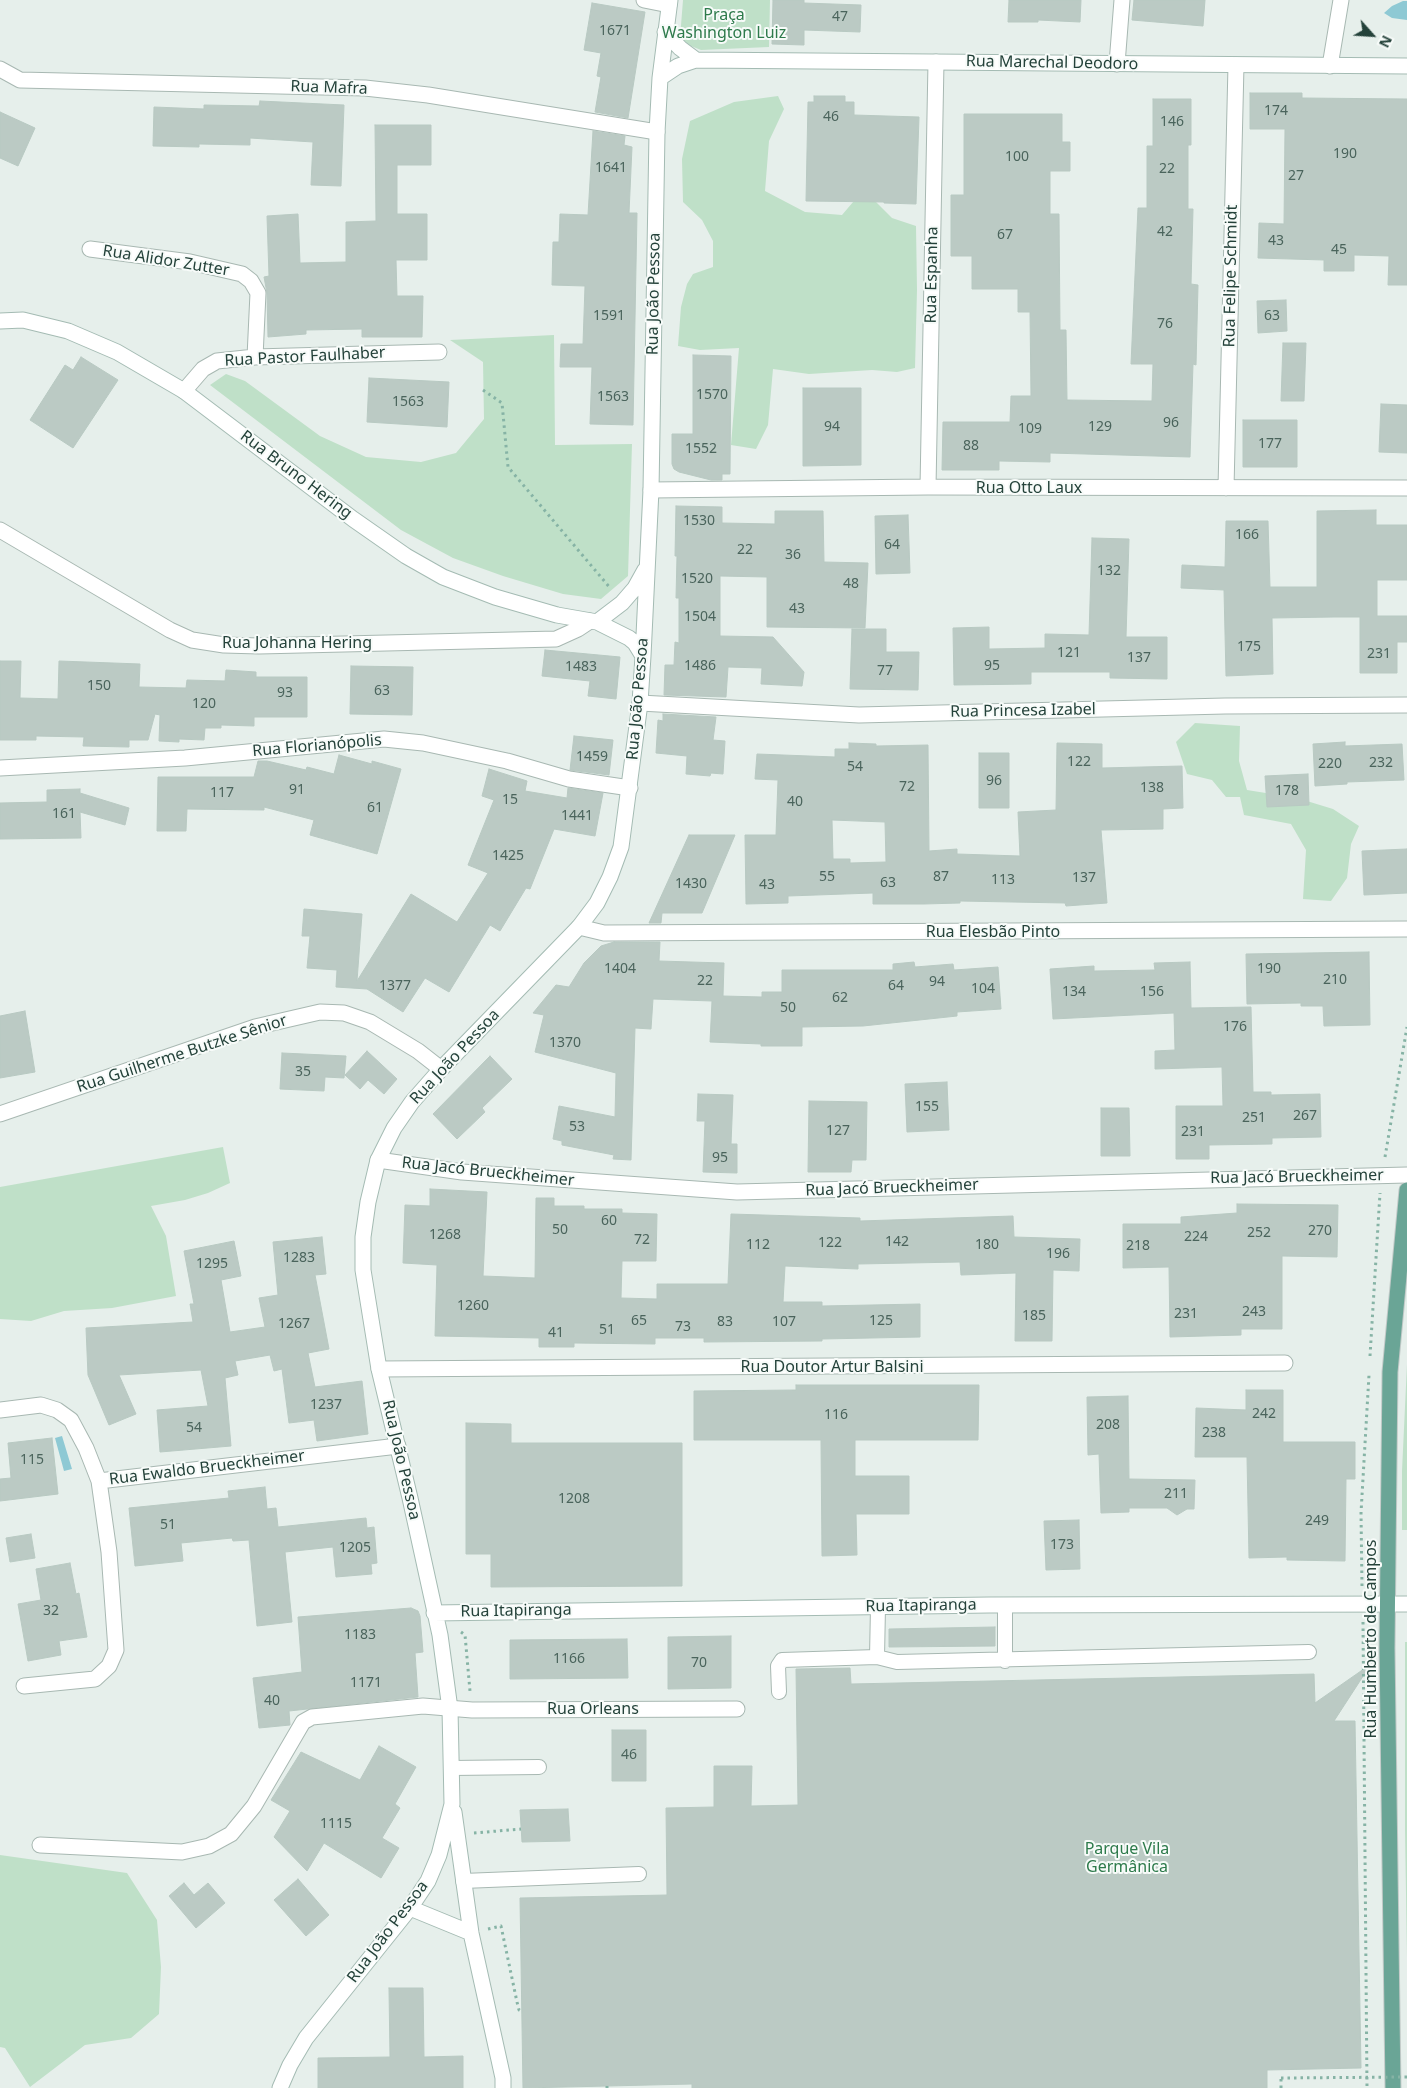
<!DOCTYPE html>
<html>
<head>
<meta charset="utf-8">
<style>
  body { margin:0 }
  #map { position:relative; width:1407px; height:2088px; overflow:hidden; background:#e6efeb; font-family:"Noto Sans",sans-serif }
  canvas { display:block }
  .north { position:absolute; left:1347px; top:10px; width:50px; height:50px; -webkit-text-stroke:4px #f7fbf9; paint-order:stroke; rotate:116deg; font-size:14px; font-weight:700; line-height:20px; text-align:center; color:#24423a }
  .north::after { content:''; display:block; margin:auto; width:18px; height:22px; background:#24423a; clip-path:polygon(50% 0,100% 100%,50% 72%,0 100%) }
</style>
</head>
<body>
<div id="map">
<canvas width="1407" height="2088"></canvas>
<div class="north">N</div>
</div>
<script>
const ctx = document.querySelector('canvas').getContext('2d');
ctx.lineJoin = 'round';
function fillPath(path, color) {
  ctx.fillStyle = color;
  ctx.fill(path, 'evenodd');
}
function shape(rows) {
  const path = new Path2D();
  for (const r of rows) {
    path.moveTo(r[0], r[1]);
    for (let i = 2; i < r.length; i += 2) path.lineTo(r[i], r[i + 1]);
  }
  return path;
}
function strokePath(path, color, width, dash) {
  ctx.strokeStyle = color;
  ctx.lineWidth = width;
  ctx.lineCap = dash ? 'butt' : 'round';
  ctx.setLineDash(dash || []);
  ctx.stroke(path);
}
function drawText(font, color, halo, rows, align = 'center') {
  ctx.font = font + ' "Noto Sans",sans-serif';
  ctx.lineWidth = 4;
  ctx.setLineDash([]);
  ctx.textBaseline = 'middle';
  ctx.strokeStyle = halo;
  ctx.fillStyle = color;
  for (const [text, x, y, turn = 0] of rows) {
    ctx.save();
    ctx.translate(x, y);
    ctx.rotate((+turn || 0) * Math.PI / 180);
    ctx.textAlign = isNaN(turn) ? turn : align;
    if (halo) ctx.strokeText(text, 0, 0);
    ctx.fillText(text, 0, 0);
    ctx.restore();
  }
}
fillPath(shape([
  [683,0,770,0,769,47,701,50,691,46,680,38],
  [778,96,784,109,769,141,765,191,805,212,842,215,859,195,873,199,892,218,916,226,917,290,915,368,897,372,872,370,809,374,773,369,768,425,756,449,731,445,739,348,700,350,678,346,681,307,687,284,693,274,713,267,713,241,702,220,683,202,682,159,690,121,734,102],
  [554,335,555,445,632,444,628,576,601,599,563,594,503,576,453,558,401,530,210,385,226,374,245,381,320,436,366,457,421,462,456,453,484,419,483,362,450,340],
  [1195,723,1240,726,1239,761,1247,790,1297,798,1333,809,1359,826,1351,844,1347,878,1331,901,1303,899,1306,850,1291,824,1244,815,1240,797,1226,797,1212,780,1187,774,1176,742],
  [223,1147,230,1183,208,1193,185,1200,151,1206,166,1236,176,1296,112,1308,64,1311,31,1321,0,1319,0,1187],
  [1407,1364,1407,1530,1402,1530,1402,1471],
  [1405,1642,1407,1642,1407,1958,1405,1830],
  [0,1855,127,1873,157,1920,161,1967,159,2014,131,2038,85,2045,30,2087,5,2048,0,2047]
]), '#bfe0c8');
fillPath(shape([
  [1403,1,1407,1,1407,20,1392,18,1384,13,1392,6],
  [62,1436,72,1469,64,1471,55,1438]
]), '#8ec9d4');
const building = shape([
  [773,0,804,0,804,3,861,5,860,32,804,30,804,45,772,44,773,0],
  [1009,0,1081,0,1080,22,1038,20,1038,22,1008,22,1009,0],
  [1134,0,1205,0,1203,26,1132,20,1134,0],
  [592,3,645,12,628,118,595,112,601,77,597,76,601,53,584,50,592,3],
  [1250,93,1302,93,1302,98,1407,99,1407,285,1388,285,1389,256,1354,255,1354,271,1324,271,1324,260,1258,258,1259,223,1284,224,1285,129,1250,129,1250,93],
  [814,96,845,96,845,102,854,102,854,115,919,117,916,204,884,203,884,202,806,201,808,102,814,102,814,96],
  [1153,99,1191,99,1191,145,1188,145,1188,209,1193,209,1191,284,1198,285,1196,365,1193,364,1190,457,1050,453,1050,462,999,461,999,470,942,470,943,422,1010,422,1011,396,1031,396,1030,312,1018,312,1018,289,972,289,972,256,951,256,951,195,964,195,964,114,1062,114,1062,142,1070,142,1070,171,1050,171,1050,214,1059,214,1060,330,1066,330,1067,400,1152,401,1153,364,1131,364,1138,208,1147,208,1147,146,1153,146,1153,99],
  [260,101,344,105,341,186,311,185,313,142,250,138,250,145,199,144,199,147,153,146,154,107,204,109,204,105,259,106,260,101],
  [0,112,35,128,18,166,0,158,0,112],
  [375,125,431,125,431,165,397,165,397,214,427,214,427,260,396,260,397,296,423,296,422,337,362,337,362,329,306,330,306,334,268,337,267,293,264,277,269,276,267,216,298,214,300,263,346,262,346,222,376,221,375,125],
  [593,131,625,136,624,145,632,147,629,213,637,213,633,425,590,424,592,367,560,367,561,344,583,344,585,286,552,285,553,242,559,242,560,214,588,215,593,131],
  [1286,300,1287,331,1258,333,1257,301,1286,300],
  [1283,343,1306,343,1304,401,1281,401,1283,343],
  [693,355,731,356,730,474,722,474,722,480,711,480,679,472,674,469,672,464,672,434,693,434,693,355],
  [81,357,118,380,73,448,30,420,65,365,73,370,81,357],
  [369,378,449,382,447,427,367,422,369,378],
  [803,388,861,388,861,465,803,466,803,388],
  [1381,404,1407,405,1407,453,1379,452,1381,404],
  [1243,420,1297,420,1297,467,1243,467,1243,420],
  [676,506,722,507,722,523,775,524,775,511,823,511,824,562,868,563,865,628,767,627,767,577,720,576,720,636,773,637,804,672,802,686,761,684,762,668,728,667,726,697,664,695,665,665,674,665,675,642,679,643,679,598,676,598,677,556,675,556,676,506],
  [1376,510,1376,525,1407,525,1407,580,1377,580,1377,616,1407,616,1407,642,1397,642,1397,673,1360,673,1360,617,1334,617,1272,618,1273,674,1226,676,1224,590,1181,588,1182,565,1225,567,1226,521,1268,521,1270,587,1317,587,1317,511,1376,510],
  [908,515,910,573,876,574,875,516,908,515],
  [1092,538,1129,539,1126,637,1167,637,1167,679,1110,678,1110,672,1031,672,1031,684,954,685,953,628,989,627,989,649,1045,648,1045,634,1089,635,1092,538],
  [852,629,886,629,886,652,919,652,918,690,850,689,852,629],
  [545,650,620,657,616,699,588,696,590,681,542,676,545,650],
  [0,661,21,661,20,698,58,699,59,661,140,664,139,687,186,688,187,680,225,681,226,670,256,672,256,677,307,677,307,717,254,717,254,726,221,725,221,728,205,728,204,740,179,739,179,742,159,741,160,715,155,714,148,740,129,740,129,747,83,746,84,737,36,736,36,740,0,740,0,661],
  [351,666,413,667,412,715,350,714,351,666],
  [663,714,716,717,713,740,725,741,723,774,711,773,710,776,686,774,687,756,656,753,658,720,663,721,663,714],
  [574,736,613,740,609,775,570,770,574,736],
  [1345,742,1345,746,1402,744,1404,780,1347,782,1347,784,1315,786,1313,744,1345,742],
  [849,743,876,744,876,746,928,745,929,851,957,849,957,854,1020,856,1018,812,1056,810,1057,743,1102,744,1102,768,1182,766,1183,808,1163,809,1163,829,1101,830,1107,903,1066,906,1065,903,960,901,960,903,924,904,873,904,873,893,788,896,788,903,746,904,745,835,776,835,778,780,755,779,757,754,835,757,835,749,849,749,849,743],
  [832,820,885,822,886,862,850,863,850,859,833,859,832,820],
  [979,753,1009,753,1009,808,979,808,979,753],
  [339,755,372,764,372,761,401,769,377,854,310,835,314,820,264,807,264,810,187,809,186,831,157,831,158,777,254,777,258,761,267,761,306,770,307,767,334,774,339,755],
  [489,769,527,781,525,791,567,798,568,788,603,793,595,836,554,829,530,889,526,888,500,931,490,925,449,992,425,978,403,1012,367,989,336,987,337,970,307,968,310,936,302,936,304,909,362,914,357,981,411,894,457,922,488,873,468,865,494,800,482,796,489,769],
  [1308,774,1309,805,1267,807,1265,776,1308,774],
  [80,789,80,793,129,808,125,825,80,812,81,838,0,839,0,803,47,802,47,790,80,789],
  [689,835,735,835,702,913,662,913,661,923,649,923,689,835],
  [1407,849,1407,893,1364,895,1362,851,1407,849],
  [614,942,660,942,659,961,724,963,723,996,762,997,762,992,782,992,782,970,893,970,893,964,914,962,915,967,953,964,954,970,998,967,1001,1009,957,1012,957,1016,863,1026,802,1027,802,1046,761,1046,761,1044,710,1042,712,1001,653,999,651,1029,635,1028,631,1160,613,1159,614,1155,562,1145,562,1141,553,1139,559,1106,615,1117,616,1073,535,1052,544,1015,533,1013,556,985,569,987,584,963,601,946,614,942],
  [1369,952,1370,1025,1324,1026,1323,1006,1301,1006,1301,1003,1247,1004,1246,954,1369,952],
  [1190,962,1191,1008,1251,1007,1253,1092,1271,1092,1271,1095,1320,1094,1321,1137,1272,1138,1272,1144,1209,1145,1209,1159,1176,1159,1176,1106,1223,1106,1222,1067,1155,1069,1155,1051,1175,1050,1174,1013,1053,1019,1050,969,1094,966,1094,971,1155,970,1154,963,1190,962],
  [25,1011,35,1072,0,1078,0,1016,25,1011],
  [367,1051,397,1079,384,1094,368,1080,360,1089,345,1075,367,1051],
  [282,1053,346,1056,344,1078,325,1077,324,1091,280,1089,282,1053],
  [490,1056,512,1079,482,1108,485,1112,457,1139,433,1114,490,1056],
  [947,1082,949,1130,907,1132,905,1084,947,1082],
  [698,1094,733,1095,731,1144,737,1144,737,1173,703,1172,705,1121,697,1121,698,1094],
  [809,1101,867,1102,866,1160,852,1160,851,1172,808,1172,809,1101],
  [1101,1108,1129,1108,1130,1156,1101,1156,1101,1108],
  [430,1189,487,1192,483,1276,535,1278,536,1198,554,1198,554,1206,584,1206,584,1209,622,1209,622,1213,657,1214,656,1261,622,1261,621,1298,657,1299,657,1284,728,1284,731,1214,860,1218,860,1221,1013,1216,1014,1237,1080,1239,1079,1271,1053,1270,1052,1341,1015,1341,1016,1273,961,1275,960,1262,858,1264,858,1269,785,1266,783,1302,822,1302,822,1306,920,1304,920,1337,822,1339,822,1341,704,1342,704,1338,655,1338,655,1344,574,1343,574,1347,539,1347,539,1338,435,1336,437,1265,403,1263,405,1205,430,1206,430,1189],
  [1237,1204,1338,1205,1337,1257,1282,1256,1282,1329,1241,1329,1241,1335,1170,1337,1169,1267,1123,1268,1123,1224,1181,1224,1181,1217,1237,1213,1237,1204],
  [322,1237,326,1274,315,1275,329,1349,308,1353,315,1387,362,1381,368,1434,317,1441,314,1420,289,1423,282,1369,274,1371,270,1355,235,1361,238,1375,225,1378,231,1446,160,1452,157,1410,208,1406,201,1370,119,1375,136,1414,109,1425,88,1375,86,1328,193,1322,190,1304,194,1304,184,1251,234,1241,241,1276,221,1280,230,1332,265,1327,259,1298,278,1295,273,1242,322,1237],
  [796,1385,979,1385,978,1440,855,1440,855,1476,909,1476,909,1514,856,1514,857,1555,822,1556,821,1440,694,1440,694,1391,796,1390,796,1385],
  [1246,1390,1283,1390,1283,1442,1355,1442,1355,1479,1346,1479,1345,1561,1287,1560,1287,1557,1249,1558,1247,1457,1195,1457,1196,1408,1246,1410,1246,1390],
  [1128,1396,1129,1479,1195,1480,1194,1509,1187,1509,1177,1515,1167,1508,1129,1508,1129,1512,1101,1513,1099,1454,1088,1455,1087,1397,1128,1396],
  [466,1423,511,1424,511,1443,682,1443,682,1586,491,1587,491,1554,466,1554,466,1423],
  [52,1438,58,1494,0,1501,0,1479,11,1478,8,1443,52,1438],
  [265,1487,267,1509,276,1508,278,1527,366,1518,367,1528,374,1527,377,1563,371,1564,372,1574,336,1577,333,1547,285,1552,292,1622,257,1626,249,1540,233,1541,232,1538,181,1543,183,1561,135,1566,129,1508,229,1498,228,1491,265,1487],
  [1079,1520,1080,1569,1046,1570,1044,1521,1079,1520],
  [31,1534,35,1558,10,1562,6,1538,31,1534],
  [70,1563,76,1594,79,1593,87,1637,59,1641,61,1655,28,1661,18,1604,41,1600,36,1569,70,1563],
  [411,1608,418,1611,420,1616,423,1652,415,1653,418,1697,289,1711,290,1725,259,1728,253,1678,302,1672,298,1617,411,1608],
  [995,1627,995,1646,889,1647,889,1629,995,1627],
  [731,1636,731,1688,668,1689,668,1637,731,1636],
  [627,1639,628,1678,510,1679,510,1640,627,1639],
  [1371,1664,1334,1721,1355,1721,1361,2068,1267,2070,1267,2088,692,2088,692,2084,523,2088,520,1898,667,1895,666,1808,714,1807,714,1766,752,1766,751,1806,798,1805,796,1669,850,1668,851,1684,1314,1674,1315,1703,1371,1664],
  [612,1730,646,1730,646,1781,612,1781,612,1730],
  [379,1746,416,1767,395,1804,400,1808,382,1838,399,1848,381,1878,324,1843,307,1871,274,1837,290,1811,271,1800,301,1752,360,1780,379,1746],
  [568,1809,570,1841,522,1842,520,1810,568,1809],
  [298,1879,329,1915,306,1936,274,1900,298,1879],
  [184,1883,194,1895,208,1883,225,1903,196,1928,169,1896,184,1883],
  [389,1988,423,1988,424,2057,463,2056,463,2088,318,2088,318,2058,390,2057,389,1988]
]);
fillPath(building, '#bbcac4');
strokePath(building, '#b8c9c2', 1);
const lane = shape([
  [878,1607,877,1657,897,1662,1309,1652],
  [1005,1661,1005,1605],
  [779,1692,778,1666,782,1660,877,1657],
  [451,1768,539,1767],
  [463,1881,639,1874]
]);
const street = shape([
  [644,0,669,5],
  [1117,64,1122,0],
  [1330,66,1341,0],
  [0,69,20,80,365,88,428,95,657,132],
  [90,249,190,262,242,274,251,281,258,293,255,357],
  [184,391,203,369,217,361,255,357,439,352],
  [928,487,936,62],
  [1226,488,1236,65],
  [651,490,928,487,1407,488],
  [0,530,170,630,192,640,224,645,259,646,556,639,578,629,590,621],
  [640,703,859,715,1225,706,1407,705],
  [0,768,185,758,384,739,423,743,507,761,569,779,630,788],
  [579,927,604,933,1407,929],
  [0,1114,255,1027,320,1012,344,1013,370,1022,418,1051,441,1069],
  [378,1160,462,1172,737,1192,1407,1175],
  [379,1369,1285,1363],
  [0,1410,41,1405,57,1410,71,1420,86,1448,99,1481,109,1552,116,1650,109,1666,95,1679,24,1686],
  [99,1481,398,1446],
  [40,1845,182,1852,209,1846,231,1834,254,1806,303,1722,312,1717,423,1706,472,1710,737,1709]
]);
const secondary = shape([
  [665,32,680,48,696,60],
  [660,78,678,66,696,60,1407,66],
  [0,321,23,320,68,331,117,352,184,391,353,519,406,556,443,577,495,597,557,615,597,622,629,638,635,643,643,656],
  [597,622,622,603,635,588,645,570],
  [434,1613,989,1605,1407,1604],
  [454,1812,471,1933,503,2078,503,2088],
  [410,1908,471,1933],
  [280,2088,290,2065,306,2038,410,1908,428,1881,439,1855,452,1804,450,1709,440,1635,410,1498,379,1369,363,1270,363,1237,368,1202,378,1160,394,1128,412,1102,441,1069,579,927,597,903,610,877,621,847,640,703,643,656,651,490,657,132,660,78,670,0]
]);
const primary = shape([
  [1393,2088,1387,1648,1390,1372,1407,1190]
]);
strokePath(lane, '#a8b8b2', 16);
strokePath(street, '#a8b8b2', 17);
strokePath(secondary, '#a4bbb3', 17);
strokePath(primary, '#c2cac8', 17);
strokePath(shape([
  [483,390,502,403,508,467,611,589],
  [1385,1157,1407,1027],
  [1370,1356,1380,1193],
  [1362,1586,1361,1513,1369,1375],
  [1363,1622,1367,2088],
  [461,1632,465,1635,470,1691],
  [474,1833,521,1829],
  [488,1929,501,1926,517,2002,519,2010,521,2011],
  [607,2086,607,2088],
  [1281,2088,1281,2078]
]), '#86b3a5', 3, [2.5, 4]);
strokePath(lane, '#fff', 14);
strokePath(street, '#fff', 15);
strokePath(secondary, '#fff', 15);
strokePath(primary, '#6aa596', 15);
strokePath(shape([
  [1281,2078,1407,2077]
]), '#86b3a5', 3, [2.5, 4]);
drawText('14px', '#4a645c', null, [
  ["47",840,17],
  ["1671",615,31],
  ["174",1276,111],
  ["46",831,117],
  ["146",1172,122],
  ["190",1345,154],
  ["100",1017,157],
  ["1641",611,168],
  ["22",1167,169],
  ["27",1296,176],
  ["42",1165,232],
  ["67",1005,235],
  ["43",1276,241],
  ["45",1339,250],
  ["1591",609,316],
  ["63",1272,316],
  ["76",1165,324],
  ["1570",712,395],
  ["1563",613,397],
  ["1563",408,402],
  ["96",1171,423],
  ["94",832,427],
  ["129",1100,427],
  ["109",1030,429],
  ["177",1270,444],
  ["88",971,446],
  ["1552",701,449],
  ["1530",699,521],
  ["166",1247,535],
  ["64",892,545],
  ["22",745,550],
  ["36",793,555],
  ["132",1109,571],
  ["1520",697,579],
  ["48",851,584],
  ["43",797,609],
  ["1504",700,617],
  ["175",1249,647],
  ["121",1069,653],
  ["231",1379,654],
  ["137",1139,658],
  ["1486",700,666],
  ["95",992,666],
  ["1483",581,667],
  ["77",885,671],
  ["150",99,686],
  ["63",382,691],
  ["93",285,693],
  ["120",204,704],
  ["1459",592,757],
  ["122",1079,762],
  ["232",1381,763],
  ["220",1330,764],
  ["54",855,767],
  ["96",994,781],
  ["72",907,787],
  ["138",1152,788],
  ["91",297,790],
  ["178",1287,791],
  ["117",222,793],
  ["15",510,800],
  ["40",795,802],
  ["61",375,808],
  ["161",64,814],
  ["1441",577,816],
  ["1425",508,856],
  ["55",827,877],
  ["87",941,877],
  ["137",1084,878],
  ["113",1003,880],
  ["63",888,883],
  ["1430",691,884],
  ["43",767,885],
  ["1404",620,969],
  ["190",1269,969],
  ["210",1335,980],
  ["22",705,981],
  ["94",937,982],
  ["1377",395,986],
  ["64",896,986],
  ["104",983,989],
  ["134",1074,992],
  ["156",1152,992],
  ["62",840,998],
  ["50",788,1008],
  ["176",1235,1027],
  ["1370",565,1043],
  ["35",303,1072],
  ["155",927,1107],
  ["267",1305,1116],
  ["251",1254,1118],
  ["53",577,1127],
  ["127",838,1131],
  ["231",1193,1132],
  ["95",720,1158],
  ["60",609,1221],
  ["50",560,1230],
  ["270",1320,1231],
  ["252",1259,1233],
  ["1268",445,1235],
  ["224",1196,1237],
  ["72",642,1240],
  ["142",897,1242],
  ["122",830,1243],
  ["112",758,1245],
  ["180",987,1245],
  ["218",1138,1246],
  ["196",1058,1254],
  ["1283",299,1258],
  ["1295",212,1264],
  ["1260",473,1306],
  ["243",1254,1312],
  ["231",1186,1314],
  ["185",1034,1316],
  ["65",639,1321],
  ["125",881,1321],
  ["83",725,1322],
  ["107",784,1322],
  ["1267",294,1324],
  ["73",683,1327],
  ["51",607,1330],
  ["41",556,1333],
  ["1237",326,1405],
  ["242",1264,1414],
  ["116",836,1415],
  ["208",1108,1425],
  ["54",194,1428],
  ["238",1214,1433],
  ["115",32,1460],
  ["211",1176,1494],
  ["1208",574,1499],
  ["249",1317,1521],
  ["51",168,1525],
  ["173",1062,1545],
  ["1205",355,1548],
  ["32",51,1611],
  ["1183",360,1635],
  ["1166",569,1659],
  ["70",699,1663],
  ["1171",366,1683],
  ["40",272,1701],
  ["46",629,1755],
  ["1115",336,1824]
]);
drawText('16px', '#2d7a4b', '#f7fbf9', [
  ["Praça",724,15],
  ["Washington Luiz",724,33],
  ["Parque Vila",1127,1849],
  ["Germânica",1127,1867]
]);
drawText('16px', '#24423a', '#f7fbf9', [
  ["Rua Marechal Deodoro",1052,63,1],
  ["Rua Mafra",329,88,2],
  ["Rua Alidor Zutter",166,261,9],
  ["Rua Espanha",932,275,-89],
  ["Rua Felipe Schmidt",1231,276,-89],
  ["Rua João Pessoa",654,294,-89],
  ["Rua Pastor Faulhaber",305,357,-3],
  ["Rua Bruno Hering",296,475,37],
  ["Rua Otto Laux",1029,488],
  ["Rua Johanna Hering",297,643],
  ["Rua João Pessoa",638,699,-85],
  ["Rua Princesa Izabel",1023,711,-1],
  ["Rua Florianópolis",317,746,-5],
  ["Rua Elesbão Pinto",993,932],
  ["Rua Guilherme Butzke Sênior",182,1054,-18],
  ["Rua João Pessoa",455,1057,-47],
  ["Rua Jacó Brueckheimer",488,1172,6],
  ["Rua Jacó Brueckheimer",1297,1177,-1],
  ["Rua Jacó Brueckheimer",892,1188,-2],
  ["Rua Doutor Artur Balsini",832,1367],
  ["Rua João Pessoa",401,1460,77],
  ["Rua Ewaldo Brueckheimer",207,1468,-7],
  ["Rua Itapiranga",921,1606,-1],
  ["Rua Itapiranga",516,1611,-1],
  ["Rua Humberto de Campos",1371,1639,-90],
  ["Rua Orleans",593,1709],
  ["Rua João Pessoa",388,1932,-53]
]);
</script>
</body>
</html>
